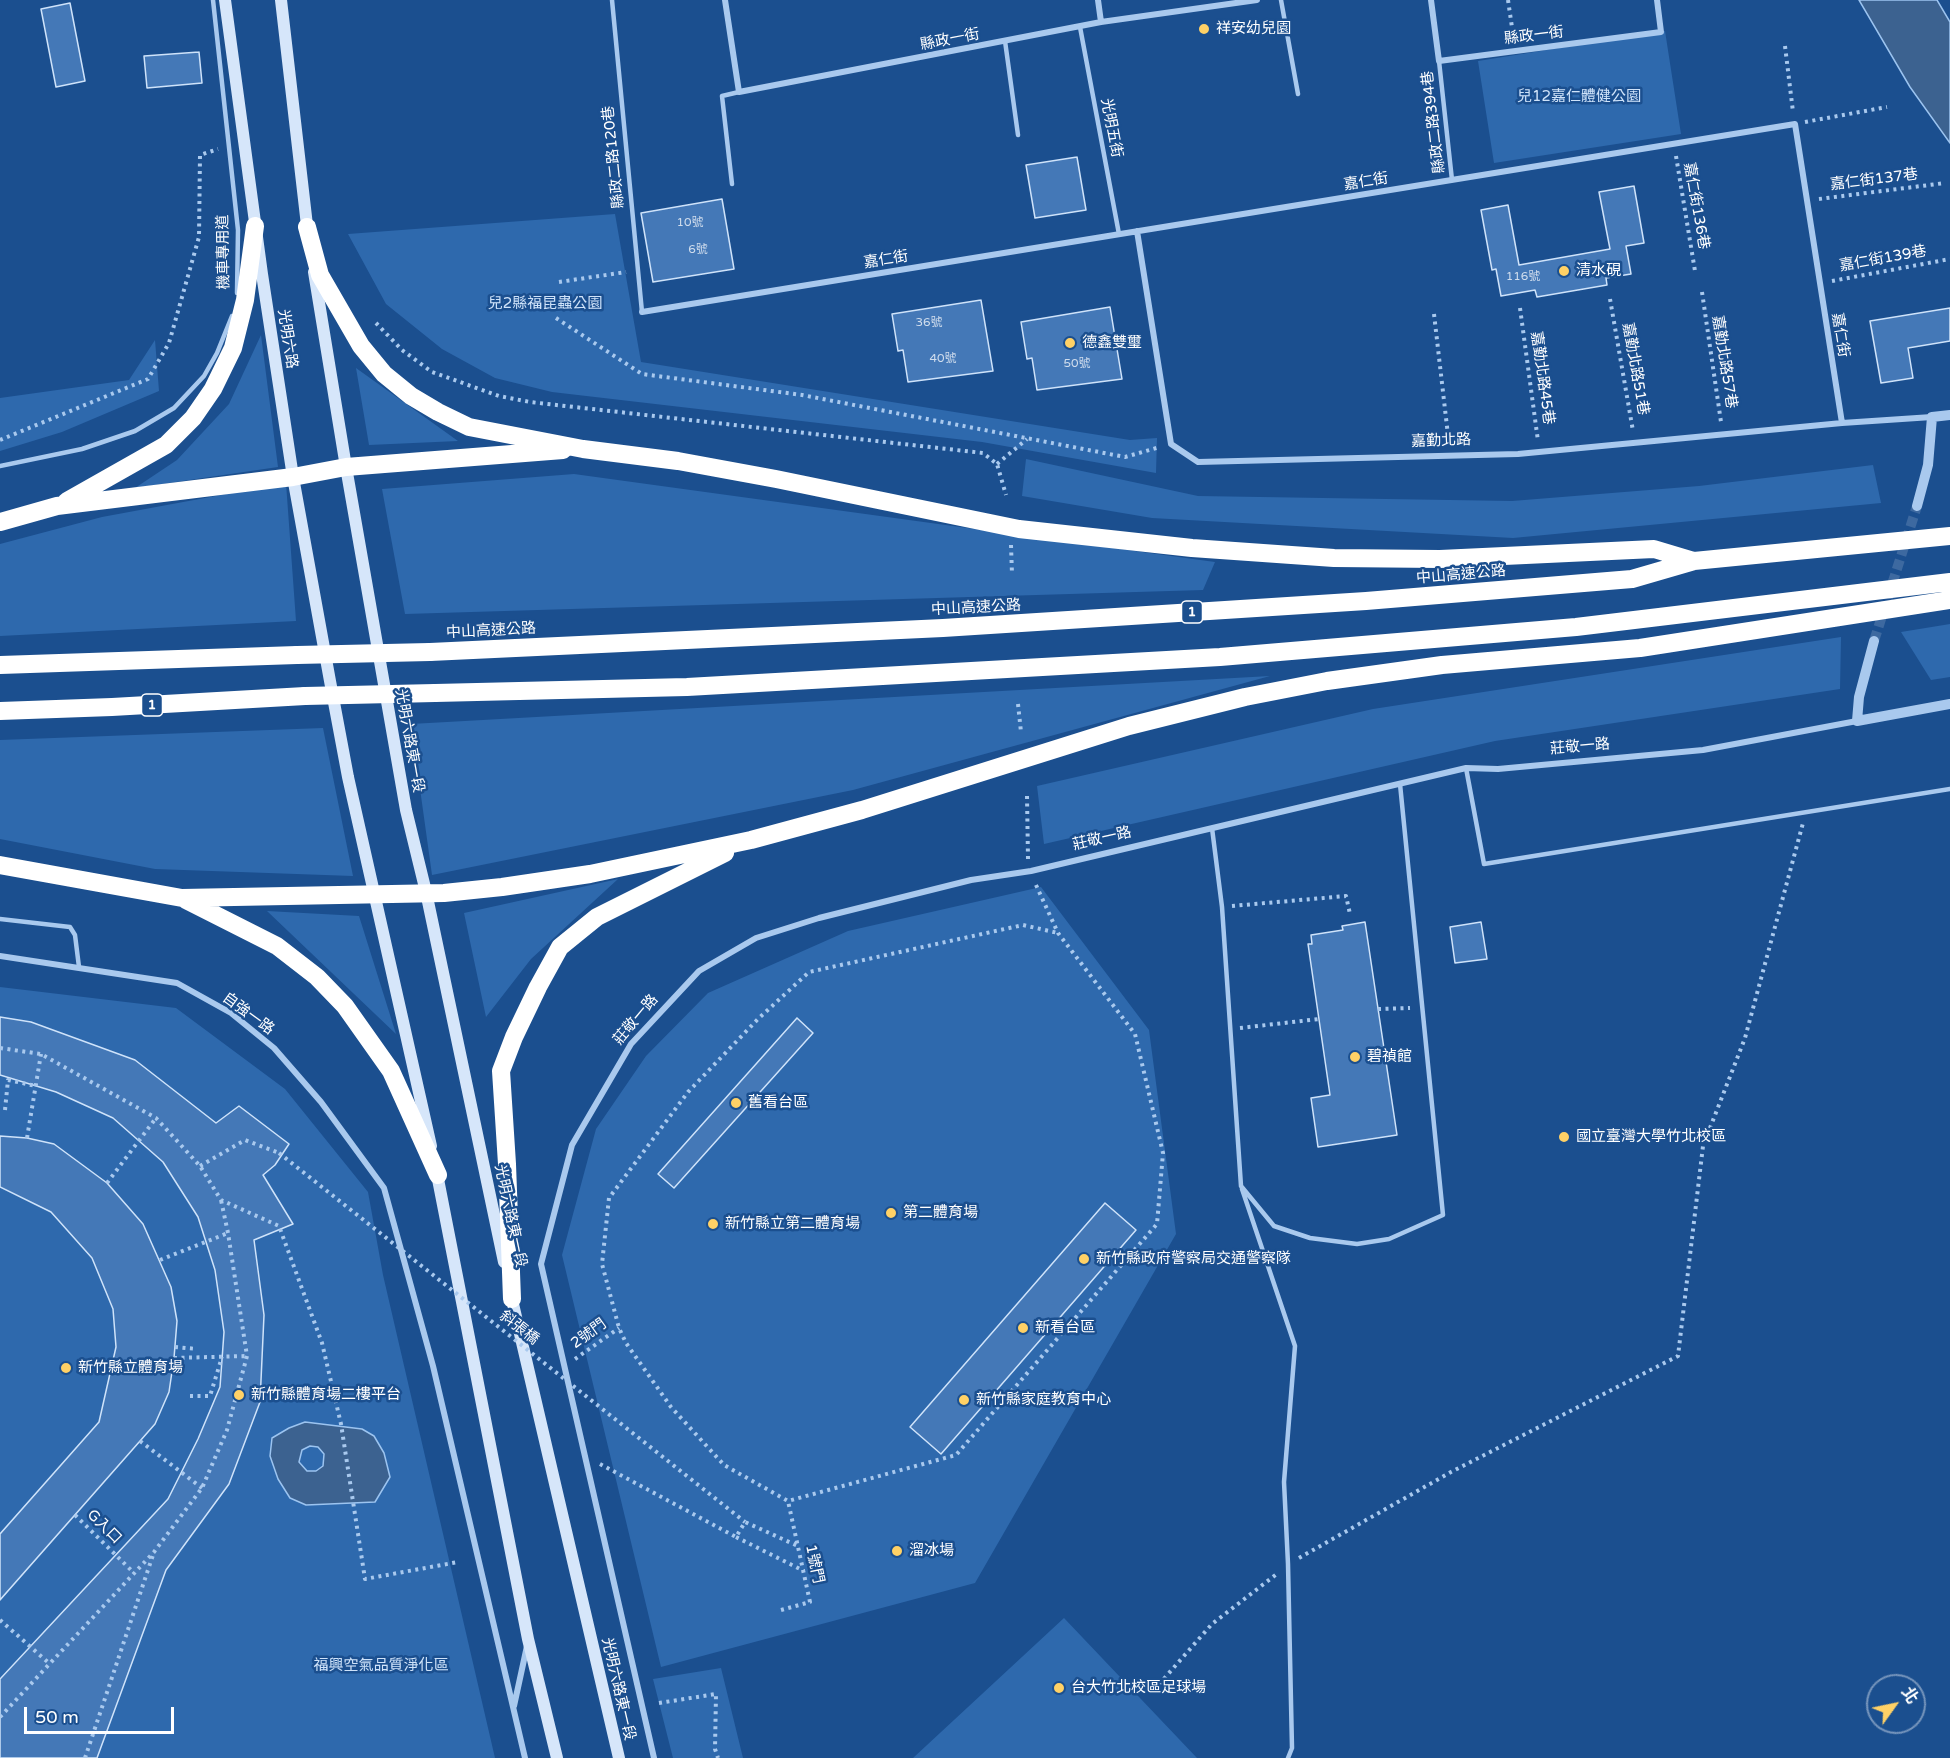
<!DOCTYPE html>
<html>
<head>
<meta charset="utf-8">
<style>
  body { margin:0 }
  #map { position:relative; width:1950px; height:1758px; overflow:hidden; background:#1b4f8f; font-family:"Varela Round","Noto Sans TC",sans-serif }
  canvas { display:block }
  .north { position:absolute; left:1866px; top:1674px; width:60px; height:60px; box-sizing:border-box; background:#1b4f8f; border:2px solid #7695bc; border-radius:50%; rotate:57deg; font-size:16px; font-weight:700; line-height:24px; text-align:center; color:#fff }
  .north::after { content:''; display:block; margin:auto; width:21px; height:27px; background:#ffd166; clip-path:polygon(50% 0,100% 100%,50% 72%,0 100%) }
  .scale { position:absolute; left:24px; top:1707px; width:150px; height:27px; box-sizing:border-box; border:3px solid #fff; border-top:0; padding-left:8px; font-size:18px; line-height:21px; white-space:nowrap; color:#fff; -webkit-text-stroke:4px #1b4f8f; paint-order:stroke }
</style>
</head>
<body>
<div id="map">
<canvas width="1950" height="1758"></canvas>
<div class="north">北</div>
<div class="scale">50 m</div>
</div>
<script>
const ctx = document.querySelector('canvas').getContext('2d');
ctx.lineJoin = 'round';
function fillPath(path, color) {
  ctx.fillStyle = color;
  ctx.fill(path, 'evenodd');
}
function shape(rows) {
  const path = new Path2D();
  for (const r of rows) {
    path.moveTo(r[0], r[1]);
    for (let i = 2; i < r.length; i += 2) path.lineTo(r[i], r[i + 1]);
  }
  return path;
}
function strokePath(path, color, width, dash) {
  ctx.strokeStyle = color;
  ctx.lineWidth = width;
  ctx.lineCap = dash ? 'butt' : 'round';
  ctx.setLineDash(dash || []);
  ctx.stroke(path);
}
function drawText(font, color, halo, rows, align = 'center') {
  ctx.font = font + ' "Varela Round","Noto Sans TC",sans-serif';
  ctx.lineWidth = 5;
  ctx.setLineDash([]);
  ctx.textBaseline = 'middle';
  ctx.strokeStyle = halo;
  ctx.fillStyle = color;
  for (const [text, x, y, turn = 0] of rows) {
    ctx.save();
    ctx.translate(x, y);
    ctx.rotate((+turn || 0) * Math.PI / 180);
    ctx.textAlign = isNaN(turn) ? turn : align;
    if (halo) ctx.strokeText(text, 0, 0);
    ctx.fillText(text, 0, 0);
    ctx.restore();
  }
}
fillPath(shape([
  [1665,31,1681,134,1494,163,1478,61],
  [615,214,641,362,1130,440,1157,438,1156,473,982,442,552,392,495,378,442,349,386,304,348,234],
  [261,335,278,467,135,488,177,460,229,404],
  [155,340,159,391,62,432,0,451,0,398,129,380],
  [356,368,458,441,369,445],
  [1026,459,1198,496,1512,501,1699,486,1873,465,1881,503,1513,538,1152,518,1022,496],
  [574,474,1215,562,1203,590,405,614,382,489],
  [286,483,296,621,0,636,0,544,102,517],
  [1950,624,1950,677,1931,680,1901,632],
  [1841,637,1840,689,1495,741,1044,844,1037,786,1373,709],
  [1270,676,853,790,432,875,411,724],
  [323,728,353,876,155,869,0,839,0,740],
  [618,879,531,959,486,1017,464,913],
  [1041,887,1149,1030,1176,1234,975,1583,661,1667,562,1255,596,1129,646,1056,708,993,848,931],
  [267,911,359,916,396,1034],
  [0,987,176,1008,285,1089,368,1192,383,1275,495,1758,0,1758],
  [1064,1618,1197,1758,913,1758],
  [721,1668,743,1758,673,1758,653,1679]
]), '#2e69ad');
const water = shape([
  [1859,0,1937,0,1950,22,1950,143,1910,87,1859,0],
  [305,1422,362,1429,374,1436,384,1453,390,1477,375,1502,306,1505,290,1498,278,1479,270,1456,272,1438,289,1428,305,1422],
  [310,1446,318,1447,324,1454,323,1466,316,1471,307,1471,299,1462,302,1450,310,1446]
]);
fillPath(water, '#3c6290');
strokePath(water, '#9cc4f0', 1.5);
const building = shape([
  [70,3,85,81,56,87,41,9,70,3],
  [199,52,202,83,147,88,144,56,199,52],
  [1077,157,1086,210,1035,218,1026,165,1077,157],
  [1634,186,1644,243,1626,246,1631,274,1606,278,1607,285,1537,297,1535,290,1501,296,1496,269,1492,270,1481,210,1508,205,1519,265,1610,249,1599,192,1634,186],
  [722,199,734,269,653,282,641,213,722,199],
  [981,300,993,371,908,382,903,350,898,351,892,314,981,300],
  [1110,307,1122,379,1037,390,1032,358,1027,359,1021,322,1110,307],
  [1950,308,1950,341,1908,348,1913,378,1881,383,1870,321,1950,308],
  [1365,922,1397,1135,1318,1147,1311,1098,1330,1095,1308,944,1312,944,1311,935,1343,930,1342,926,1365,922],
  [1481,922,1487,959,1455,963,1450,927,1481,922],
  [0,1017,31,1022,135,1060,216,1123,239,1106,289,1144,275,1165,263,1175,293,1224,254,1240,264,1315,260,1402,229,1484,166,1570,97,1758,0,1758,0,1679,168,1499,198,1439,220,1387,224,1332,215,1270,198,1217,163,1162,113,1118,56,1092,0,1075,0,1017],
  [797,1018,813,1033,674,1188,658,1174,797,1018],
  [0,1136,27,1138,54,1144,107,1183,143,1224,171,1287,177,1321,174,1358,169,1392,155,1424,0,1600,0,1534,99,1422,116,1347,113,1309,92,1258,51,1212,0,1187,0,1136],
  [1105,1203,1136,1230,941,1454,910,1427,1105,1203]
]);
fillPath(building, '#4478b7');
strokePath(building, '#cfe3fa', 1.5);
strokePath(shape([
  [1874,641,1917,506]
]), '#3d69a0', 10, [10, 5]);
strokePath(shape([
  [1508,0,1514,41],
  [1785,46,1793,112],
  [1805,122,1887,107],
  [1676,156,1695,271],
  [1819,199,1945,183],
  [1832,281,1950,259],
  [559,282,626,272],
  [1702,292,1721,422],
  [1610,299,1633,431],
  [1520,308,1538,441],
  [1434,314,1449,444],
  [556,318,642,374,802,395,1125,457,1160,447],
  [376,323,402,350,432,372,499,396,530,402,983,453,997,464,1006,495],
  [0,440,148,379,169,343,199,237,200,155,218,149],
  [997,464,1027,439],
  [1011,545,1012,574],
  [1018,704,1021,732],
  [1027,796,1028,859],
  [1036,885,1058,933,1135,1034,1163,1153,1157,1224,956,1455,788,1501,724,1465,671,1407,626,1343,619,1328,602,1264,609,1198,688,1092,758,1019,809,972,1023,925,1058,933],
  [1232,906,1346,896,1350,914],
  [1378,1009,1410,1008],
  [1240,1028,1319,1019],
  [0,1048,41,1054,156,1118,200,1166,221,1200,279,1226,322,1343,341,1424,365,1579,458,1562],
  [5,1110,8,1080,36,1086],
  [27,1138,41,1054],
  [200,1166,245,1140,279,1153],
  [107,1183,156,1118],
  [160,1260,228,1233],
  [175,1347,197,1349],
  [174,1358,247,1356],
  [575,1359,619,1328],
  [190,1396,210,1396,222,1357],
  [140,1441,202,1488],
  [600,1464,736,1537,745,1522,798,1546],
  [75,1515,133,1572],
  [736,1537,804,1571],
  [1299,1558,1451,1472,1678,1356,1703,1146,1745,1038,1803,823],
  [781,1610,810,1602,788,1501],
  [0,1620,50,1664],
  [1154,1690,1212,1624,1278,1573],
  [659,1703,716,1694,715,1749,718,1758],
  [0,1717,154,1552,202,1488,227,1430,247,1356,228,1233,221,1200],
  [85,1758,154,1552]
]), '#a9c9ee', 4, [3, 4.5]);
strokePath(shape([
  [213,0,238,230,237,293],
  [612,0,642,312],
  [1281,0,1298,94],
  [1080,27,1119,234],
  [1005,41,1018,135],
  [1439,61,1452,180],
  [732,184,722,96,739,92],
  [0,466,82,449,135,431,174,408,204,376,217,353,232,316],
  [1466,768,1484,864,1950,789],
  [1212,828,1222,907,1241,1186,1274,1226,1310,1238,1357,1244,1389,1239,1443,1215,1400,784],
  [0,919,70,927,75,935,79,967],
  [1242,1189,1295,1346,1284,1482,1288,1564,1292,1748,1288,1758]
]), '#a9c9ee', 4.5);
strokePath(shape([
  [725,0,739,92,1101,22,1257,0],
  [1098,0,1101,22],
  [1431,0,1439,61,1661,32,1657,0],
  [1137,231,1171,444,1198,462,1518,454,1842,423,1932,417],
  [642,312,1795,124,1842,423],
  [0,956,177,983,231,1013,274,1048,321,1102,384,1188,433,1366,525,1758],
  [514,1706,527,1646],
  [654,1758,541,1264,572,1145,631,1044,699,971,756,938,819,918,971,880,1031,871,1466,768,1498,769,1703,750,1857,721]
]), '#a9c9ee', 6);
strokePath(shape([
  [1917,506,1928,465,1932,417,1950,415],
  [1874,641,1859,697,1857,721,1950,704]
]), '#a9c9ee', 10);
strokePath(shape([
  [225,0,262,274,293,477,330,681,348,777,431,1146],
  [281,0,308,234],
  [314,272,346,467,406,810,426,892,504,1262],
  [436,1169,528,1639,557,1758],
  [510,1291,619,1758]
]), '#d6e6fa', 12);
strokePath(shape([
  [307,227,320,275,361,346,384,374,411,396,438,412,469,427,583,449,678,461,776,479,1019,529,1192,548,1334,558,1440,559,1654,549,1694,561],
  [67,501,166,445,193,418,213,389,233,348,245,300,255,226],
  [0,522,57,506,293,477,346,467,563,450],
  [430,652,943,628,1366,601,1632,579,1694,561,1950,536],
  [0,665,297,655],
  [435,693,687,687,1220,657,1576,627,1950,582],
  [0,711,112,707,305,696],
  [0,865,182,898,444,893,502,887,590,874,751,840,862,810,1129,726,1245,697,1327,681,1442,665,1640,648,1950,600],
  [186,900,277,946,317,977,345,1006,391,1071,438,1175],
  [512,1299,507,1164,501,1071,514,1037,538,987,560,947,597,917,725,853]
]), '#fff', 18);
strokePath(shape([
  [279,1153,745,1522]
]), '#a9c9ee', 4, [3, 4.5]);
strokePath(shape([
  [297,655,430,652],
  [305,696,435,693]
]), '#fff', 18);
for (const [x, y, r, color] of [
  [1204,29,6,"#ffd166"],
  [1564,271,6,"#ffd166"],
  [1070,343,6,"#ffd166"],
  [1355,1057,6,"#ffd166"],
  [736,1103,6,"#ffd166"],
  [1564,1137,6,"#ffd166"],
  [891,1213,6,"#ffd166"],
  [713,1224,6,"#ffd166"],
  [1084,1259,6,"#ffd166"],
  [1023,1328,6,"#ffd166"],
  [66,1368,6,"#ffd166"],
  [239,1395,6,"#ffd166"],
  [964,1400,6,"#ffd166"],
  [897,1551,6,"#ffd166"],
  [1059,1688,6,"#ffd166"]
]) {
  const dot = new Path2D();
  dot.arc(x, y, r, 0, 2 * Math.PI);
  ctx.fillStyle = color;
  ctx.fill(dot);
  strokePath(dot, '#1b4f8f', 2);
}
drawText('12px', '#d0dded', null, [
  ["10號",690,223],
  ["6號",698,250],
  ["116號",1523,277],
  ["36號",929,323],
  ["40號",943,359],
  ["50號",1077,364]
]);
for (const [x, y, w] of [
  [1192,612,21],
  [152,705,21]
]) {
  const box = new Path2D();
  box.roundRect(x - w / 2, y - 11, w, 22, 4.5);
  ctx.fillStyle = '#1b4f8f';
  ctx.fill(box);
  strokePath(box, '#fff', 1.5);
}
drawText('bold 14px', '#fff', null, [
  ["1",1192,612],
  ["1",152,705]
]);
drawText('15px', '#fff', '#1b4f8f', [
  ["祥安幼兒園",1216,29],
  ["清水硯",1576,271],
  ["德鑫雙璽",1082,343],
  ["碧禎館",1367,1057],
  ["舊看台區",748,1103],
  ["國立臺灣大學竹北校區",1576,1137],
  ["第二體育場",903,1213],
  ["新竹縣立第二體育場",725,1224],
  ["新竹縣政府警察局交通警察隊",1096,1259],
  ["新看台區",1035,1328],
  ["新竹縣立體育場",78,1368],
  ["新竹縣體育場二樓平台",251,1395],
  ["新竹縣家庭教育中心",976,1400],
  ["溜冰場",909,1551],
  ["台大竹北校區足球場",1071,1688]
], 'left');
drawText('15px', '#fff', '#1b4f8f', [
  ["縣政一街",1534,36,-7],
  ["縣政一街",950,40,-11],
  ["縣政二路394巷",1434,122,-97],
  ["光明五街",1111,128,79],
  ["縣政二路120巷",614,157,-96],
  ["嘉仁街137巷",1874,180,-7],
  ["嘉仁街",1366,182,-9],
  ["嘉仁街136巷",1696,206,80],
  ["機車專用道",224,252,-91],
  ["嘉仁街139巷",1883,259,-10],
  ["嘉仁街",886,260,-9],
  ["嘉仁街",1840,335,81],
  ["光明六路",287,339,81],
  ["嘉勤北路57巷",1724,362,81],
  ["嘉勤北路51巷",1635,369,80],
  ["嘉勤北路45巷",1542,378,82],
  ["嘉勤北路",1441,441,-2],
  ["中山高速公路",1461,575,-5],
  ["中山高速公路",976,608,-3],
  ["中山高速公路",491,631,-3],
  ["光明六路東一段",409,741,80],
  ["莊敬一路",1580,747,-5],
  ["莊敬一路",1102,839,-13],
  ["自強一路",248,1014,36],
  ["莊敬一路",636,1020,-50],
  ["光明六路東一段",510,1216,78],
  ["斜張橋",519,1328,38],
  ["2號門",589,1334,-36],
  ["G入口",104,1527,45],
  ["1號門",814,1564,78],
  ["光明六路東一段",618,1689,77]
]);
drawText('15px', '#cfe3fa', '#1b4f8f', [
  ["兒12嘉仁體健公園",1579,97],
  ["兒2縣福昆蟲公園",545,304],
  ["福興空氣品質淨化區",381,1666]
]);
</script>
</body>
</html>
